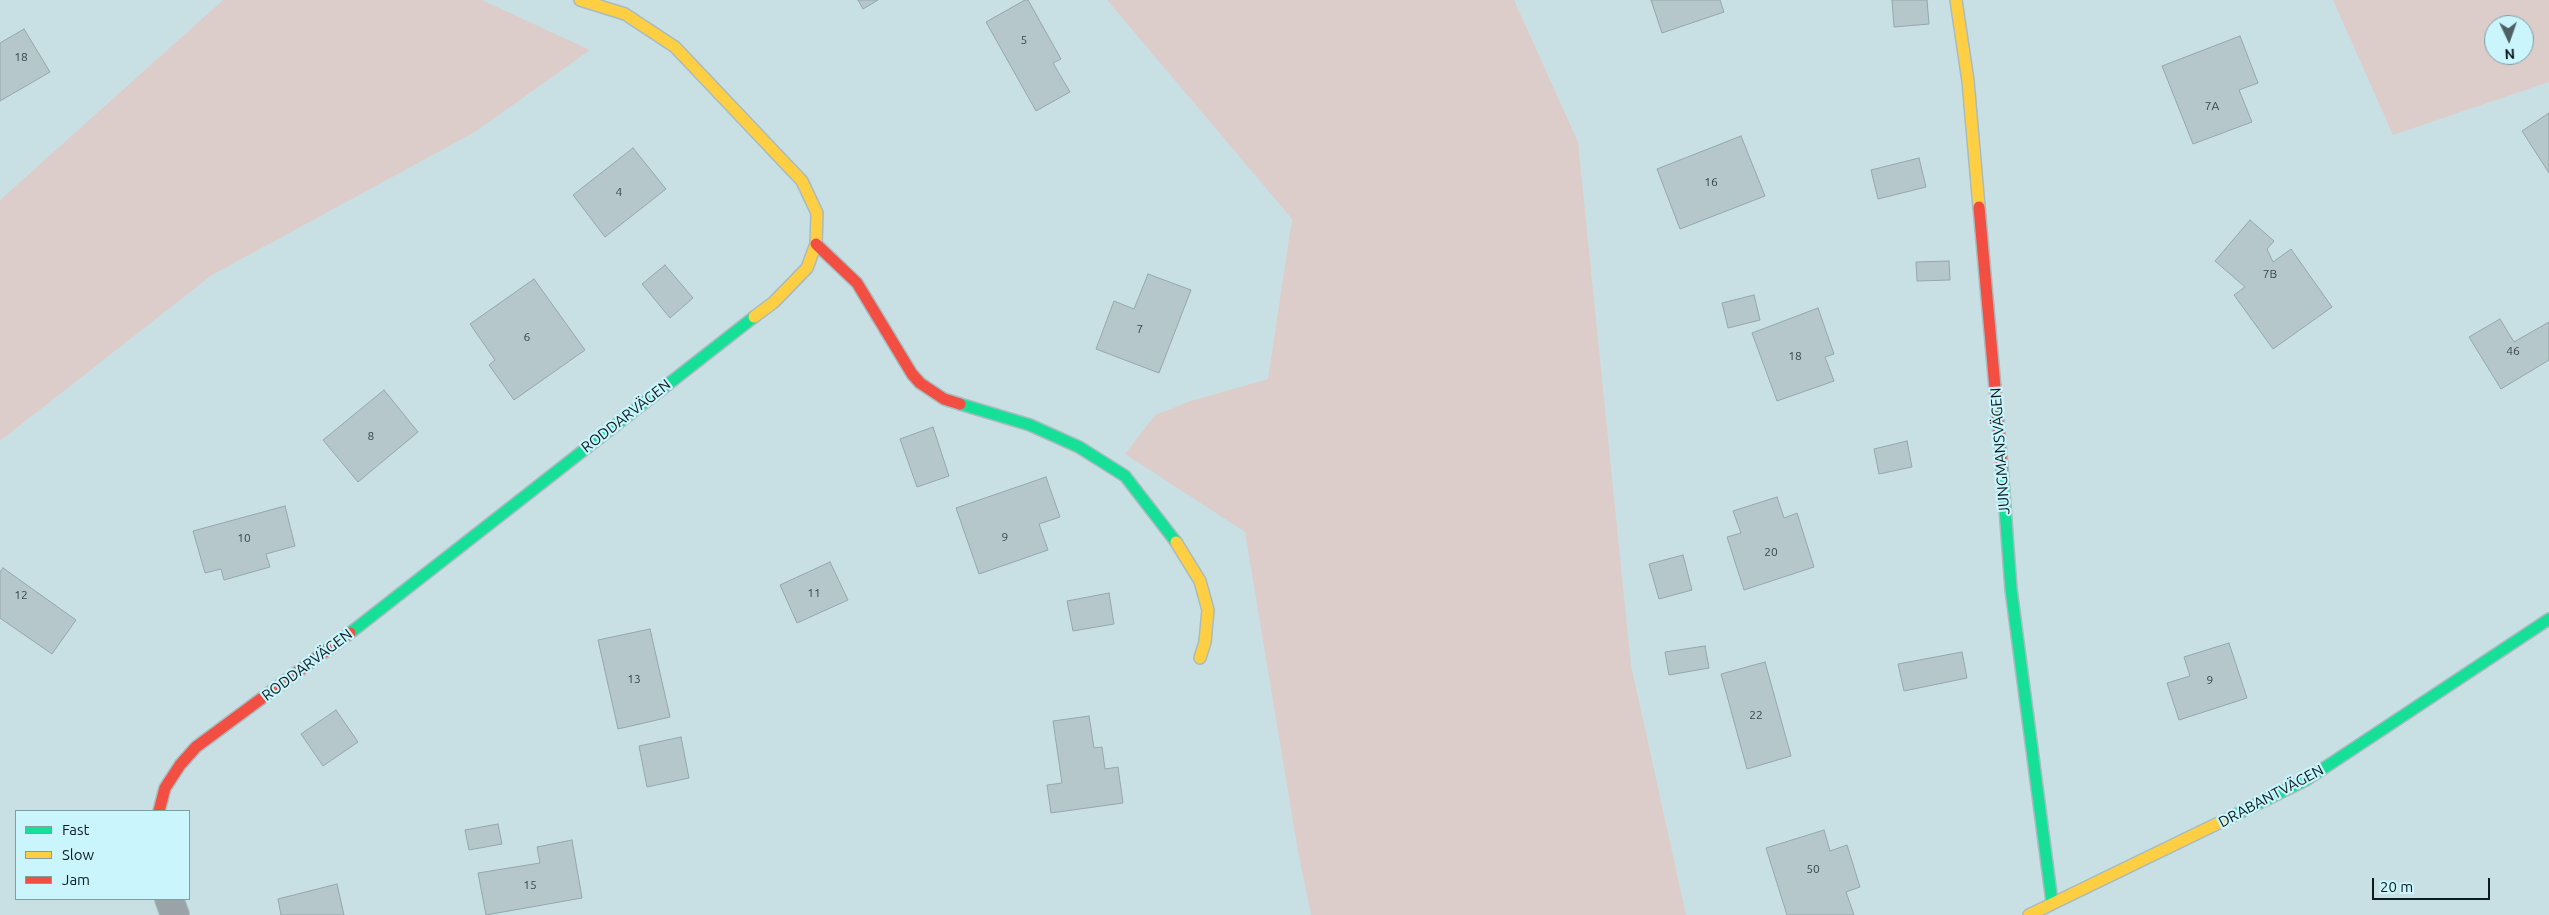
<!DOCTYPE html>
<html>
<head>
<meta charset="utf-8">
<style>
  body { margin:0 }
  #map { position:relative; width:2549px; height:915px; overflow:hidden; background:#c8e0e4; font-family:Ubuntu,sans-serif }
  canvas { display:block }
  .legend { position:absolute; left:15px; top:810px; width:175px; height:90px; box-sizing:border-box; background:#caf5fd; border:1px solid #7e9ea4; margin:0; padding:6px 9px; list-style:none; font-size:15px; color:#0b1b1e }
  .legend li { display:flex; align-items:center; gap:10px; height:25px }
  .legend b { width:25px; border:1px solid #7e9ea4 }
  .north { position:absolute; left:2484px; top:15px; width:50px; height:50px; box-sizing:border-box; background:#caf5fd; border:1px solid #7e9ea4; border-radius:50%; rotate:177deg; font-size:14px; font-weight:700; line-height:20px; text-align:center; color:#0b1b1e }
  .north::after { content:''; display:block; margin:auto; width:18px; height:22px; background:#4d6063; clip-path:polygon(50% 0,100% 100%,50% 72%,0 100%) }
  .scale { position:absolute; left:2372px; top:878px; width:118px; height:22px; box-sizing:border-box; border:2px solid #0b1b1e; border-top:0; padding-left:6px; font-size:15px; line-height:18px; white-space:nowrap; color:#0b1b1e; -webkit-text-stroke:4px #caf5fd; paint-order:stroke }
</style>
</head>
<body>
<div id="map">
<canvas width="2549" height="915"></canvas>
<ul class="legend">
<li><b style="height:6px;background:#16e098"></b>Fast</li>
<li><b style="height:6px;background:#ffcf43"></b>Slow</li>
<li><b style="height:6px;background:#f24e42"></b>Jam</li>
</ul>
<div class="north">N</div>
<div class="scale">20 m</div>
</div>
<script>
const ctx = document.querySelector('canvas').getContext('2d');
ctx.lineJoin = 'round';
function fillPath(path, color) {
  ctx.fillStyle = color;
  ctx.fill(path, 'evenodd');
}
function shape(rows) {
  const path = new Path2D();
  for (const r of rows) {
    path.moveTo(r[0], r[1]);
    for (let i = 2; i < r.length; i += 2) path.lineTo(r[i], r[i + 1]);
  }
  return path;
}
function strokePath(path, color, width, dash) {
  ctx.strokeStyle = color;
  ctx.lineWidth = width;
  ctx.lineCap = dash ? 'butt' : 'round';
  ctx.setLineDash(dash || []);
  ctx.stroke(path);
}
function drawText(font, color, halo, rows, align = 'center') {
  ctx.font = font + ' Ubuntu,sans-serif';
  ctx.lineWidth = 4.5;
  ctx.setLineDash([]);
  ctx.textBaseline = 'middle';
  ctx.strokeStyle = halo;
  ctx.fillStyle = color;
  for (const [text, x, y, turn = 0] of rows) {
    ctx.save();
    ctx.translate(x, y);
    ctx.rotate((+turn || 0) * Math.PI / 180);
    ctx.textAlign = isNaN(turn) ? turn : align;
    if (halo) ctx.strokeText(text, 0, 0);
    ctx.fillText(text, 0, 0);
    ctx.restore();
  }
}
fillPath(shape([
  [223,0,482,0,590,50,475,132,212,275,0,441,0,200],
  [1107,0,1514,0,1578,142,1631,665,1686,915,1311,915,1297,846,1245,532,1125,454,1155,415,1191,401,1268,379,1292,219],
  [2333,0,2549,0,2549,82,2393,135],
  [2494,25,2524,25,2524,55,2494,55]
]), '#ddcdca');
const building = shape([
  [858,0,878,0,863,9,858,0],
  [1025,0,1028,0,1061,59,1053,63,1070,92,1036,111,986,22,1025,0],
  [1651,0,1720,0,1724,12,1662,33,1651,0],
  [1892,0,1927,0,1929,24,1894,27,1892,0],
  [24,29,50,72,0,101,0,43,24,29],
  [2240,36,2258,83,2239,90,2252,122,2193,144,2162,66,2240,36],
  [2549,113,2549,173,2522,131,2549,113],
  [1741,136,1765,196,1680,229,1657,169,1741,136],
  [633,148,666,189,605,237,573,195,633,148],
  [1919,158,1926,187,1878,199,1871,170,1919,158],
  [2250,220,2274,241,2267,249,2273,262,2291,249,2332,307,2273,349,2234,295,2245,287,2215,261,2250,220],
  [1949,261,1950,280,1917,281,1916,262,1949,261],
  [665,265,693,298,670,318,642,284,665,265],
  [1148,274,1191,290,1159,373,1096,349,1114,301,1134,309,1148,274],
  [534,279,585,350,514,400,489,365,495,360,470,324,534,279],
  [1754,295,1760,320,1728,328,1722,303,1754,295],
  [1818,308,1834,354,1825,357,1834,381,1777,401,1752,333,1818,308],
  [2500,319,2514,342,2549,322,2549,360,2501,389,2469,337,2500,319],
  [384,390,418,432,358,482,323,440,384,390],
  [933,427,949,476,917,487,900,439,933,427],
  [1907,441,1912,467,1879,474,1874,449,1907,441],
  [1046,477,1060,517,1039,524,1048,550,979,574,956,508,1046,477],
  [1777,497,1784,518,1797,513,1814,567,1744,590,1727,537,1741,533,1733,511,1777,497],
  [285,506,295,546,266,554,270,567,224,580,221,569,205,573,193,531,285,506],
  [1683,555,1692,590,1659,599,1649,564,1683,555],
  [830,562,848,600,797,623,780,585,830,562],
  [3,568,76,620,52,654,0,618,0,572,3,568],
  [1109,593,1114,624,1073,631,1067,601,1109,593],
  [650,629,670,717,618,729,598,640,650,629],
  [2229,643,2247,698,2179,720,2167,683,2190,676,2184,657,2229,643],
  [1705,646,1709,668,1669,675,1665,652,1705,646],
  [1962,652,1967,678,1904,691,1898,664,1962,652],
  [1765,662,1791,756,1747,769,1721,674,1765,662],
  [336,710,358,742,323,766,301,734,336,710],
  [1089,716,1094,748,1102,747,1105,769,1118,767,1123,803,1051,813,1047,785,1062,783,1053,721,1089,716],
  [681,737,689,778,647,787,639,746,681,737],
  [498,824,502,844,469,850,465,830,498,824],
  [1824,830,1830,851,1847,845,1860,887,1846,892,1854,915,1787,915,1766,848,1824,830],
  [572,840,582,898,486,915,478,873,540,863,537,847,572,840],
  [337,884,344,915,281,915,278,899,337,884]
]);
fillPath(building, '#b5c7ca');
strokePath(building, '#94a7aa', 1);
const street = shape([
  [169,899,175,915]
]);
const fast = shape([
  [960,404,1030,425,1079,447,1125,476,1176,542],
  [2002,467,2011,589,2052,902],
  [350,633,754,317],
  [2233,816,2306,780,2549,619]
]);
const slow = shape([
  [580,0,625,14,675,47,802,181,817,213,816,244,807,268,774,302,754,317],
  [1956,0,1968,81,1979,207],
  [1176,542,1200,581,1208,610,1205,642,1200,658],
  [2029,915,2233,816]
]);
const jam = shape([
  [1979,207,2002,467],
  [816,244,857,283,912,374,920,383,944,399,960,404],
  [159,811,165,788,180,765,196,747,350,633]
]);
strokePath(street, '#a8bbbe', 30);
strokePath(fast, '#a8bbbe', 14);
strokePath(slow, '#a8bbbe', 14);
strokePath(jam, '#a8bbbe', 14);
strokePath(street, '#9aa4a8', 28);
strokePath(fast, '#16e098', 11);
strokePath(slow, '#ffcf43', 11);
strokePath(jam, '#f24e42', 11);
drawText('12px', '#36474a', null, [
  ["5",1024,40],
  ["18",21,57],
  ["7A",2212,106],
  ["16",1711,182],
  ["4",619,192],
  ["7B",2270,274],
  ["7",1140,329],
  ["6",527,337],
  ["46",2513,351],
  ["18",1795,356],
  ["8",371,436],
  ["9",1005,537],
  ["10",244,538],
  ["20",1771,552],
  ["11",814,593],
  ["12",21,595],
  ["13",634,679],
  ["9",2210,680],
  ["22",1756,715],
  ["50",1813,869],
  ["15",530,885]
]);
drawText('15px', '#0b1b1e', '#caf5fd', [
  ["RODDARVÄGEN",626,416,-38],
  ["JUNGMANSVÄGEN",2000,451,-94],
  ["RODDARVÄGEN",307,665,-37],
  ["DRABANTVÄGEN",2271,796,-28]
]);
</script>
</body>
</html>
